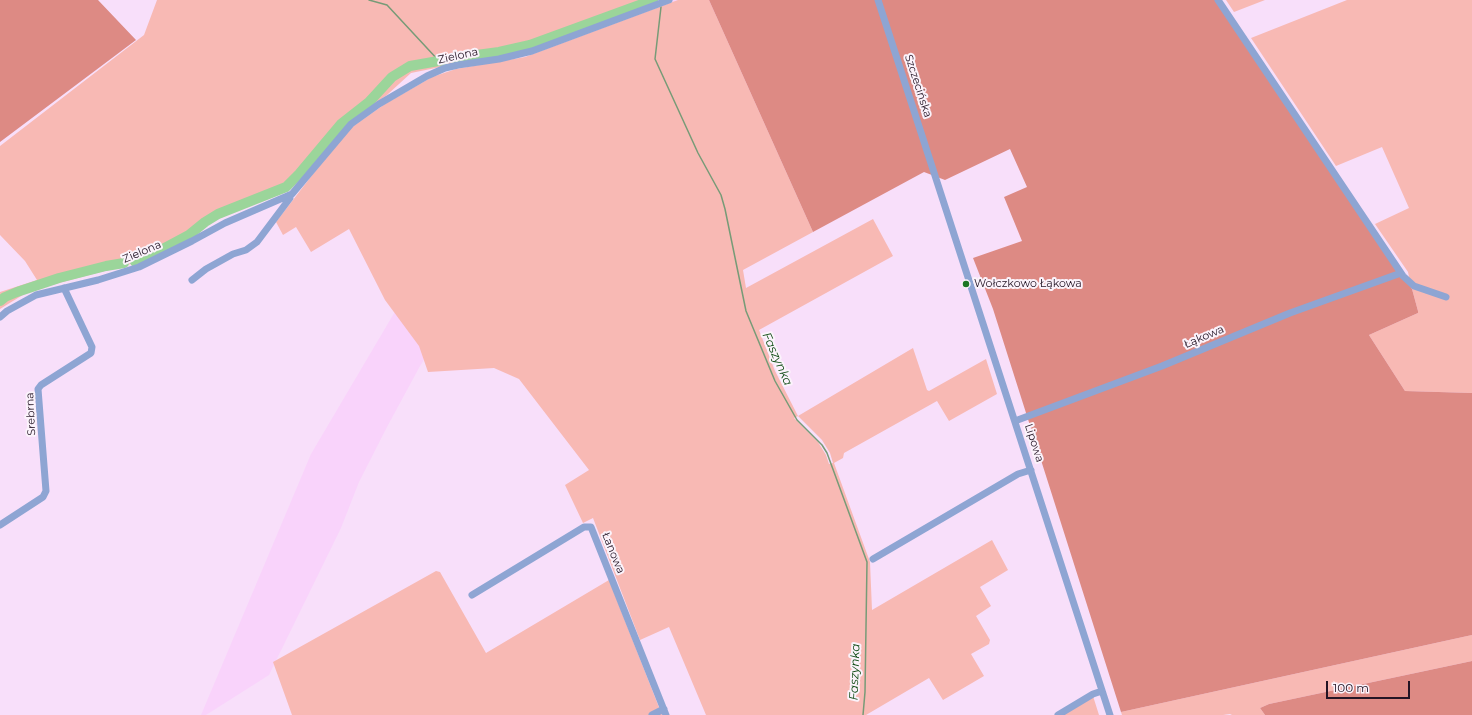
<!DOCTYPE html>
<html>
<head>
<meta charset="utf-8">
<style>
  body { margin:0 }
  #map { position:relative; width:1472px; height:715px; overflow:hidden; background:#f8dffa; font-family:Montserrat,sans-serif }
  canvas { display:block }
  .scale { position:absolute; left:1326px; top:681px; width:84px; height:18px; box-sizing:border-box; border:2px solid #231424; border-top:0; padding-left:5px; font-size:12px; line-height:14px; white-space:nowrap; color:#231424; -webkit-text-stroke:3px #fbf3fb; paint-order:stroke }
</style>
</head>
<body>
<div id="map">
<canvas width="1472" height="715"></canvas>
<div class="scale">100 m</div>
</div>
<script>
const ctx = document.querySelector('canvas').getContext('2d');
ctx.lineJoin = 'round';
function fillPath(path, color) {
  ctx.fillStyle = color;
  ctx.fill(path, 'evenodd');
}
function shape(rows) {
  const path = new Path2D();
  for (const r of rows) {
    path.moveTo(r[0], r[1]);
    for (let i = 2; i < r.length; i += 2) path.lineTo(r[i], r[i + 1]);
  }
  return path;
}
function strokePath(path, color, width, dash) {
  ctx.strokeStyle = color;
  ctx.lineWidth = width;
  ctx.lineCap = dash ? 'butt' : 'round';
  ctx.setLineDash(dash || []);
  ctx.stroke(path);
}
function drawText(font, color, halo, rows, align = 'center') {
  ctx.font = font + ' Montserrat,sans-serif';
  ctx.lineWidth = 4;
  ctx.setLineDash([]);
  ctx.textBaseline = 'middle';
  ctx.strokeStyle = halo;
  ctx.fillStyle = color;
  for (const [text, x, y, turn = 0] of rows) {
    ctx.save();
    ctx.translate(x, y);
    ctx.rotate((+turn || 0) * Math.PI / 180);
    ctx.textAlign = isNaN(turn) ? turn : align;
    if (halo) ctx.strokeText(text, 0, 0);
    ctx.fillText(text, 0, 0);
    ctx.restore();
  }
}
fillPath(shape([
  [605,0,730,0,445,327,420,366,387,427,359,482,341,528,269,675,206,715,201,715,311,454,426,259,527,58,593,11]
]), '#f9d3fb');
fillPath(shape([
  [157,0,658,0,519,51,411,73,387,95,350,121,294,186,209,223,187,239,163,251,131,264,40,288,26,293,0,309,0,292,37,280,25,261,0,235,0,146,144,35],
  [678,0,709,0,813,232,743,270,746,288,873,219,893,256,759,330,775,371,798,416,913,348,927,390,929,391,986,359,997,394,949,421,937,401,844,453,843,458,834,463,870,562,872,610,992,540,1008,570,980,587,991,606,976,616,990,640,989,644,971,654,984,676,943,700,929,678,866,715,706,715,669,627,640,640,593,518,583,523,565,485,589,470,519,379,494,368,428,372,419,346,385,300,349,229,311,252,296,227,283,235,276,222,313,174,352,127,385,104,432,77,456,69,525,57],
  [798,416,822,440,830,453,833,463,829,464,826,455,818,442,794,418],
  [1226,0,1265,0,1234,12],
  [1347,0,1472,0,1472,393,1405,391,1369,335,1418,313,1418,311,1412,289,1400,277,1409,277,1408,272,1375,224,1409,208,1382,147,1336,166,1251,38],
  [436,571,440,572,486,653,609,580,662,715,292,715,273,662],
  [1472,635,1472,661,1269,704,1260,708,1265,715,1232,715,1230,714,1223,715,1122,715,1121,712],
  [1093,696,1099,715,1061,715]
]), '#f8b9b4');
fillPath(shape([
  [0,0,98,0,136,40,0,142],
  [709,0,1217,0,1412,289,1418,311,1418,313,1369,335,1405,391,1472,393,1472,635,1121,712,993,309,973,258,1022,241,1004,197,1027,187,1010,149,945,180,924,172,813,232],
  [1472,661,1472,715,1265,715,1260,708,1269,704]
]), '#dd8a84');
strokePath(shape([
  [369,0,387,5,439,61],
  [661,7,655,59,698,153,721,195,725,209,746,311,775,381,797,420,822,445,827,453,867,562,865,692,863,715]
]), '#779b77', 1.5);
strokePath(shape([
  [454,58,499,52,530,45,653,0],
  [135,262,161,250,189,235,205,222,218,214,286,187,299,174,341,124,369,102,392,77,410,66,444,60],
  [0,301,5,297,17,292,59,278,106,266,124,263]
]), '#9bd59a', 10);
strokePath(shape([
  [878,0,1110,715],
  [1218,0,1403,276,1414,286,1446,297],
  [192,280,206,269,233,254,246,250,257,242,290,198,289,195],
  [0,317,7,311,36,295,98,280,139,267,192,241,225,223,292,194,351,124,379,104,427,76,445,68,458,65,499,59,532,51,669,0],
  [1015,421,1162,366,1290,313,1401,273],
  [0,525,43,497,46,491,38,389,41,385,91,353,92,347,64,288],
  [873,559,1018,474,1031,470],
  [472,595,584,527,591,527,666,715],
  [652,715,664,709],
  [1058,715,1093,694,1102,691]
]), '#8ea5d3', 7);
for (const [x, y, r, color] of [
  [966,284,4,"#1b7623"]
]) {
  const dot = new Path2D();
  dot.arc(x, y, r, 0, 2 * Math.PI);
  ctx.fillStyle = color;
  ctx.fill(dot);
  strokePath(dot, '#fbf3fb', 1.5);
}
drawText('11px', '#231424', '#fbf3fb', [
  ["Zielona",458,56,-12],
  ["Szczecińska",918,86,72],
  ["Zielona",142,252,-23],
  ["Łąkowa",1204,337,-23],
  ["Srebrna",31,414,-93],
  ["Lipowa",1034,443,72],
  ["Łanowa",613,553,68]
]);
drawText('11px', '#231424', '#fbf3fb', [
  ["Wołczkowo Łąkowa",974,284]
], 'left');
drawText('italic 12px', '#0c4a12', '#fbf3fb', [
  ["Faszynka",777,359,66],
  ["Faszynka",855,672,-88]
]);
</script>
</body>
</html>
